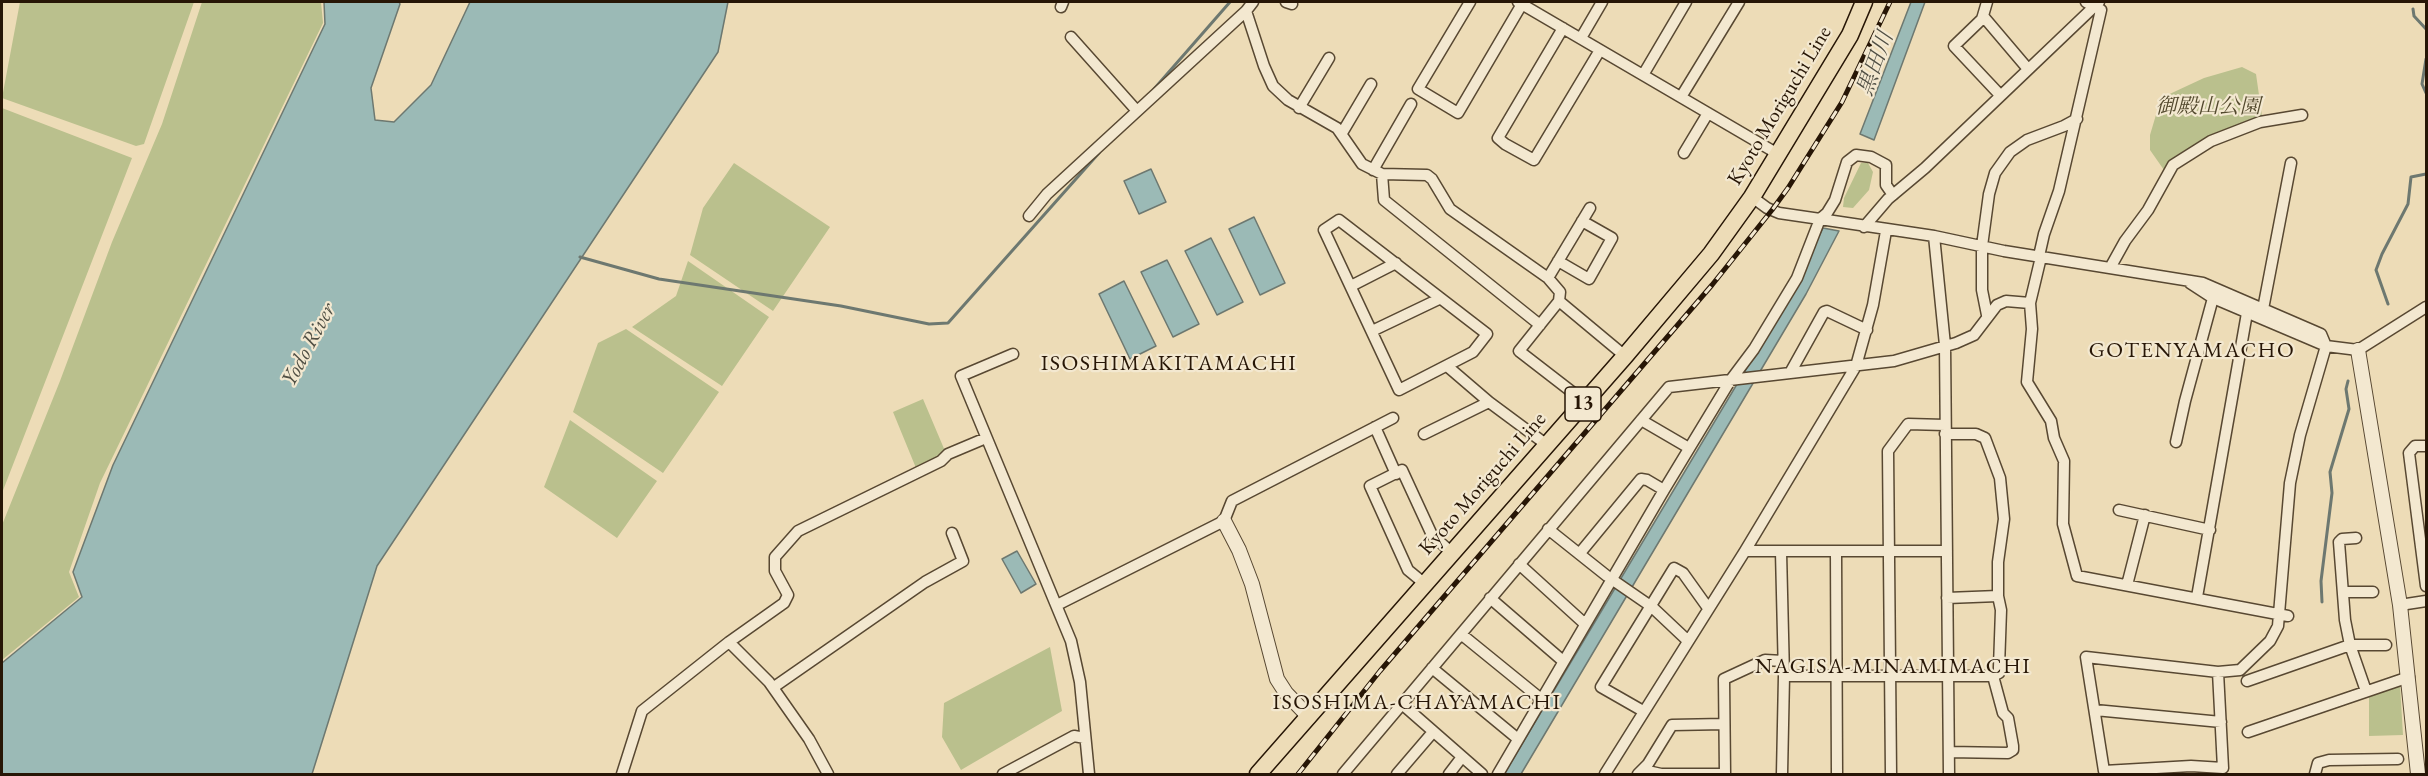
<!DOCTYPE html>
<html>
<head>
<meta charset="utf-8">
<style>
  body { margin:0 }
  #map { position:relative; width:2428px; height:776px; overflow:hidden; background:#eddcb7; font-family:"EB Garamond",serif }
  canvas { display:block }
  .frame { position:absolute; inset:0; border:3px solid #271606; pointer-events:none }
</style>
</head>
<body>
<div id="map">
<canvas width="2428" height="776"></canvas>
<div class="frame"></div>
</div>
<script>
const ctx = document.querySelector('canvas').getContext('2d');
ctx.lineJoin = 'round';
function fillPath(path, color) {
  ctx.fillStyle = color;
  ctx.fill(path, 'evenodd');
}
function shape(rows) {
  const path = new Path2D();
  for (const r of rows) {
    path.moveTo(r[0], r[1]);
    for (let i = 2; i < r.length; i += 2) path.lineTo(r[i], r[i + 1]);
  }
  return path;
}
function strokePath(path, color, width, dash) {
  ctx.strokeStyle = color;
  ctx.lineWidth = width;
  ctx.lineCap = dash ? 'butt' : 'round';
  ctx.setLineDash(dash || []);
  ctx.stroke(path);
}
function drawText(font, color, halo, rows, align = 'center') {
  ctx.font = font + ' "EB Garamond","Noto Serif JP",serif';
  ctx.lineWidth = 4.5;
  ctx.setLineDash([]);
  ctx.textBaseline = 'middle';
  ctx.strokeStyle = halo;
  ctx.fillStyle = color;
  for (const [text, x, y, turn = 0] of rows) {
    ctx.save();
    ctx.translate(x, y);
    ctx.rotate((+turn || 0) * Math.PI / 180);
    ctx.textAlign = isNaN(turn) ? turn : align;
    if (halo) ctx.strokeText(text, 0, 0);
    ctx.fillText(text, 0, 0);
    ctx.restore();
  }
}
fillPath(shape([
  [20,2,194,2,144,144,136,146,2,98],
  [202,2,321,2,323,23,100,483,69,572,79,597,2,660,2,525,60,381,112,242,162,124],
  [2242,67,2256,74,2262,116,2205,139,2170,161,2164,170,2150,150,2150,135,2161,98,2204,78],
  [2,108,132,158,2,493],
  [734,163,830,227,773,311,690,255,703,208],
  [1861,163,1868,163,1873,172,1869,190,1853,208,1843,207,1844,198],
  [688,261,769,317,722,386,632,327,676,296],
  [626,329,719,392,663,473,573,412,598,343],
  [923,399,945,451,939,458,916,468,893,412],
  [570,420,657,481,617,538,544,487],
  [1050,647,1062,711,961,770,942,737,944,703],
  [2400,685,2403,735,2369,736,2369,695]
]), '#bac08d');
const water = shape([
  [324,2,399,2,400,4,371,88,375,120,394,122,431,85,470,2,728,2,718,52,377,566,312,774,2,774,2,663,82,597,73,572,113,465,325,24,324,2],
  [1911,2,1925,2,1874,140,1860,134,1911,2],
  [1151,169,1166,202,1139,214,1124,181,1151,169],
  [1254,217,1285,283,1260,295,1229,229,1254,217],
  [1823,228,1839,231,1806,294,1521,774,1504,774,1807,267,1805,265,1823,228],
  [1211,238,1243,302,1217,315,1185,251,1211,238],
  [1167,260,1199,324,1173,337,1141,272,1167,260],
  [1124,281,1156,346,1130,359,1099,294,1124,281],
  [1017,551,1036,584,1021,593,1002,559,1017,551]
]);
fillPath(water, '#9bbab6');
strokePath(water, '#6d7870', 1.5);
strokePath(shape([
  [2413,9,2414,16,2426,29],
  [2426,59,2422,84,2426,93],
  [1154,89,1230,2],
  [580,257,659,279,841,306,929,324,948,323,1099,153],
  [2388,304,2376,270,2382,254,2408,204,2411,177,2426,174],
  [2322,602,2321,581,2332,493,2330,472,2349,409,2346,389,2348,381]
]), '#6d7870', 3);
const minor = shape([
  [1286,2,1292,4],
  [1470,2,1418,89,1458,113,1522,4],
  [1518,2,1778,154],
  [1987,2,1982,19,1954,46,2000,95],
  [1061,7,1063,2],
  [1246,11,1264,66,1273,86,1288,100,1337,128,1362,164,1382,174,1427,175,1432,179,1450,209,1548,278,1560,292,1559,301,1519,351,1585,402],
  [1983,16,2028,69],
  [1563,28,1498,138,1505,144,1534,160,1600,50],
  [1071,37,1137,111],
  [1581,38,1602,2],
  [1643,75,1686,2],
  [1681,97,1739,2],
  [1299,108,1329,58],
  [1342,133,1371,84],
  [1684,153,1708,113],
  [1373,170,1411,104],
  [1382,174,1384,200,1540,325],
  [1029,216,1047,194,1246,11,1253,2],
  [1820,219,1934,236,2004,251,2203,283,2321,334,2326,346,2300,435,2290,483,2278,626,2270,641,2240,670,2218,672,2086,657,2104,771,2191,766,2223,768,2218,672],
  [1820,219,1827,213,1835,200,1847,162,1856,155,1871,157,1886,165,1886,185,1893,195],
  [1339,220,1487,334,1473,352,1399,390,1324,230,1339,220],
  [1864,227,1888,199,1925,168,2099,2],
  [1934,236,1945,345,1949,774],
  [2039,256,2044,234,2059,191,2101,10,2086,2],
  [2041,257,2030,303,2032,329,2027,382,2051,421,2054,438,2064,461,2063,524,2077,576,2288,616],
  [1558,261,1589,279,1612,238,1582,221],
  [2110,268,2125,241,2148,210,2173,165,2211,141,2260,122,2302,115],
  [1548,278,1590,208],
  [2190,283,2213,298,2326,346,2358,350,2426,307],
  [1351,286,1396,263],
  [1559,301,1625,356],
  [2263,309,2291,163],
  [1987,315,1982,290,1982,246,1989,194,1995,173,2010,152,2027,140,2064,126,2077,119],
  [1372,331,1439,299],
  [1013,354,961,376,1071,641,1080,682,1089,774],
  [1447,366,1489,402,1547,445],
  [1790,373,1824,312,1827,311,1867,330],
  [1641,420,1689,448],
  [1375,427,1396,474],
  [1424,434,1489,402],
  [1945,434,1976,434,1985,438,2000,478,2004,519,1998,562,1998,596,2001,610,1999,667,1999,673,1993,676,2003,713,2008,718,2013,746,2013,750,2008,753,1949,752],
  [2176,442,2185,401,2213,298],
  [2426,446,2415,446,2409,453,2426,586],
  [2119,510,2210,530],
  [1548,529,1607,576,1652,607,1687,640],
  [2356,538,2342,539,2339,542,2345,620,2350,645,2366,691],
  [1745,551,1947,551],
  [1781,552,1784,676,1782,774],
  [1836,552,1837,774],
  [1580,553,1641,479,1647,480,1664,490],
  [1519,564,1585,624],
  [1425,584,1408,570,1370,486,1402,470,1432,535,1452,553],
  [2127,585,2145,515],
  [2343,592,2373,592],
  [2197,597,2247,313],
  [1490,598,1563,661],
  [1947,598,1998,596],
  [1057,605,1224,521,1232,501,1393,418],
  [2400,605,2426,601],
  [1461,634,1541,699],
  [729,642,769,682,809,739,828,774],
  [1432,668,1518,739],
  [1784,676,1993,676],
  [2247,681,2350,645,2386,645],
  [774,687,925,582,963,561,952,533],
  [2095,710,2221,722],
  [1643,711,1601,687,1674,568,1683,573,1708,608],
  [2248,732,2409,677],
  [1643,770,1661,774,1725,774],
  [622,774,642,711,729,642,784,603,788,595,775,571,775,557,798,531,941,461,948,454,986,438],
  [1003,774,1074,736,1085,738],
  [1343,774,1402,704],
  [1397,774,1433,732],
  [1449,774,1462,757],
  [1482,774,1402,704,1669,387,1894,361,1956,343,1974,335,1997,305,2006,301,2030,303],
  [1498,774,1664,490,1730,381,1754,349,1797,278,1820,219,1779,213,1767,208,1752,197],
  [1605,774,1745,551,1856,366,1873,305,1886,231],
  [1638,774,1648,764,1672,725,1724,724],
  [1725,774,1724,679,1765,660,1783,661],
  [1891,774,1888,451,1908,424,1945,425],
  [2315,774,2318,763,2329,760,2398,759]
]);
const tertiary = shape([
  [2358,350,2400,605,2418,774],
  [1224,521,1239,550,1252,584,1277,679,1286,693,1309,717]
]);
const primary = shape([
  [1258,774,1625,356,1711,254,1752,197,1850,35,1864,2]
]);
strokePath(minor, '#584832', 13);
strokePath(tertiary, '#584832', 16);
strokePath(primary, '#271606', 19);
strokePath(minor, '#f3e8d0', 10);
strokePath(tertiary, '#f3e8d0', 14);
strokePath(primary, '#eddcb7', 16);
const rail = shape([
  [1298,774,1380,671,1712,285,1772,210,1788,188,1842,102,1890,2]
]);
strokePath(rail, '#271606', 5);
strokePath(rail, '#f3e8d0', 3, [9]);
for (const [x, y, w] of [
  [1583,404,36]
]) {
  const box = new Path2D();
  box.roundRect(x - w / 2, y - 17, w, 34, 4.5);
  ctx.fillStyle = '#f3e8d0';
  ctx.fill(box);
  strokePath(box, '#271606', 1.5);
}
drawText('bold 20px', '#271606', null, [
  ["13",1583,404]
]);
drawText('21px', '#271606', '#f3e8d0', [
  ["Kyoto Moriguchi Line",1780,106,-59],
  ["Kyoto Moriguchi Line",1483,484,-49]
]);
drawText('italic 21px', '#53492e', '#f3e8d0', [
  ["御殿山公園",2208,107]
]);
drawText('italic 22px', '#504f44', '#f3e8d0', [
  ["黒田川",1876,64,-70],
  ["Yodo River",309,345,-62]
]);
ctx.letterSpacing = '1.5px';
drawText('22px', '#271606', '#f3e8d0', [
  ["GOTENYAMACHO",2192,351],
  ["ISOSHIMAKITAMACHI",1169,364],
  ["NAGISA-MINAMIMACHI",1893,667],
  ["ISOSHIMA-CHAYAMACHI",1417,703]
]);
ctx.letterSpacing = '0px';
</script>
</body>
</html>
